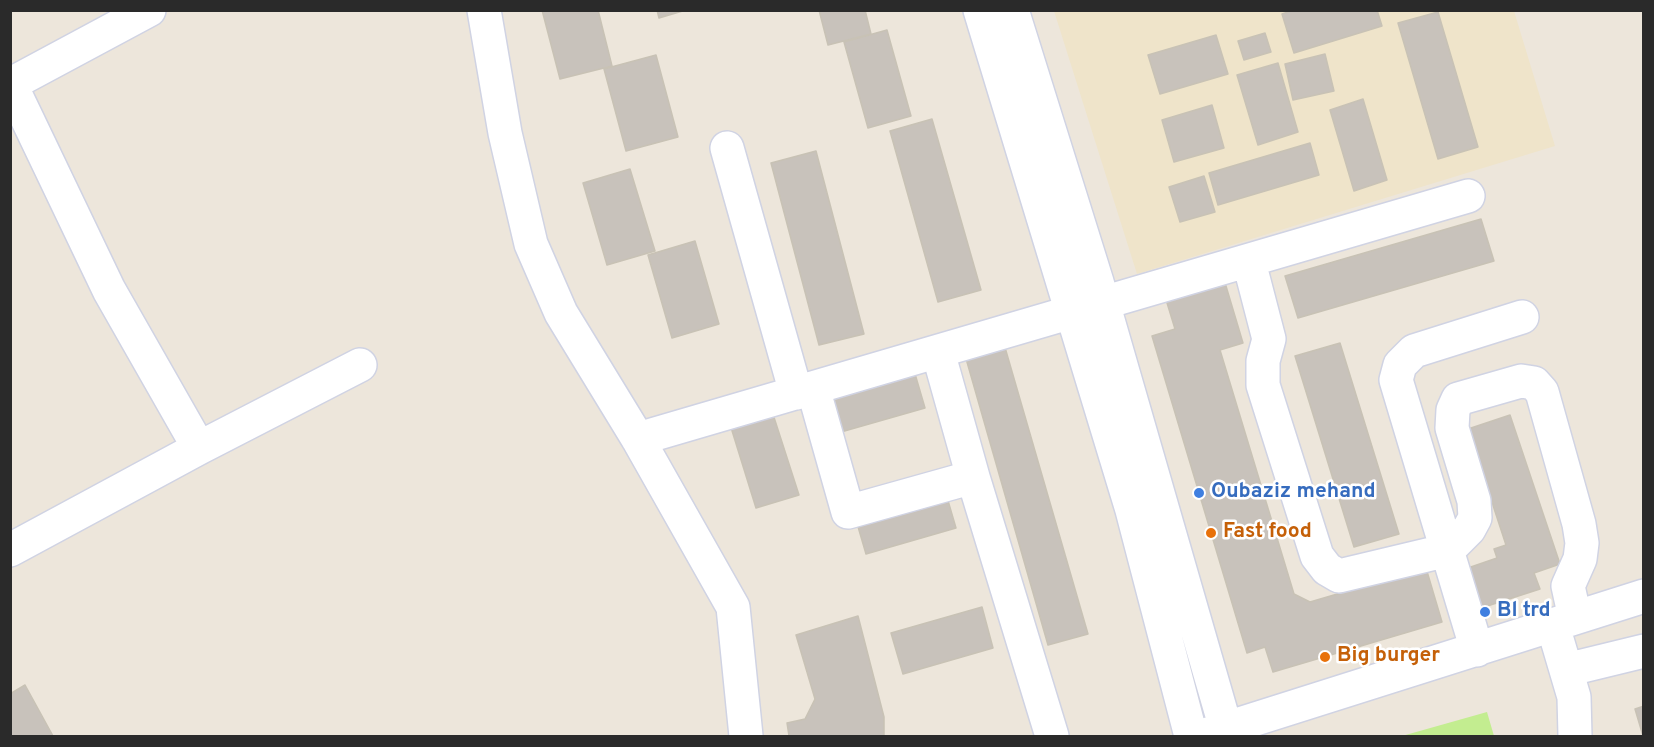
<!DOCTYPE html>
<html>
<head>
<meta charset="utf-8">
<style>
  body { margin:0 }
  #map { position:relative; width:1654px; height:747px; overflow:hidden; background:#ede6db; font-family:Overpass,sans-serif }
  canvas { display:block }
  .frame { position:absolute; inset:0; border:12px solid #2a2a2a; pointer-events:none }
</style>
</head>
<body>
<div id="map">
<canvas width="1654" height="747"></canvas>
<div class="frame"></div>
</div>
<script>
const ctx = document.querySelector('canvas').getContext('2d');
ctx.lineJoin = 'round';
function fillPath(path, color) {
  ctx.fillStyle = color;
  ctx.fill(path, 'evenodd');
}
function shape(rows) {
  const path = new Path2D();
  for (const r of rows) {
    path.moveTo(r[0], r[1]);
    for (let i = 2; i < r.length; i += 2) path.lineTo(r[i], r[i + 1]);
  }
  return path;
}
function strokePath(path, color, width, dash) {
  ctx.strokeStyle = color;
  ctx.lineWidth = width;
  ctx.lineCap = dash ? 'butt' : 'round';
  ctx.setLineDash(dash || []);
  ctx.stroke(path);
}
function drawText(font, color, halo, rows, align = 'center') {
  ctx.font = font + ' Overpass,sans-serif';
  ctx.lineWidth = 5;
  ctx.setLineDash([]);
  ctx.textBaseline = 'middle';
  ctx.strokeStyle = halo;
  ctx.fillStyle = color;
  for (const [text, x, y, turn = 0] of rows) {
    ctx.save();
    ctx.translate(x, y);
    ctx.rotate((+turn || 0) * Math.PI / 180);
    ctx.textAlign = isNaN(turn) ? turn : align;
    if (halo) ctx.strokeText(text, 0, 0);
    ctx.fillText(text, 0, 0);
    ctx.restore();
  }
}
fillPath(shape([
  [1054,11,1514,11,1555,146,1137,274]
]), '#efe4ca');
fillPath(shape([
  [1487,712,1494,736,1402,736]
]), '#c3ed90');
const building = shape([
  [542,10,598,10,612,66,560,79,542,10],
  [657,10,686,10,659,18,657,10],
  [819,10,865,10,871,34,828,45,819,10],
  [1294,10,1377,10,1382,26,1294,53,1282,14,1294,10],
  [1438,12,1478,147,1438,159,1398,23,1438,12],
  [887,30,911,116,868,128,844,42,887,30],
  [1265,33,1271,52,1244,60,1238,41,1265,33],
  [1216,35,1228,74,1160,94,1148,55,1216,35],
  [1325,54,1334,91,1293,100,1285,64,1325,54],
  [656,55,678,137,626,151,604,69,656,55],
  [1278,63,1298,132,1258,145,1237,75,1278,63],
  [1363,99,1387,180,1354,191,1330,110,1363,99],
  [1212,105,1224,148,1174,162,1162,120,1212,105],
  [932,119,981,290,938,302,890,131,932,119],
  [1310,143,1319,175,1218,205,1209,173,1310,143],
  [816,151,864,334,819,345,771,163,816,151],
  [630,169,655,251,607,265,583,183,630,169],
  [1204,176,1215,212,1180,222,1169,187,1204,176],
  [1481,219,1494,261,1298,318,1285,276,1481,219],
  [695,241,719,324,672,338,648,255,695,241],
  [1223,276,1243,343,1220,350,1294,594,1310,602,1426,568,1442,622,1273,672,1265,647,1247,653,1152,336,1175,329,1164,293,1223,276],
  [1340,343,1399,534,1354,547,1295,356,1340,343],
  [1004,344,1088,634,1048,645,965,355,1004,344],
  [913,367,925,408,834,434,823,393,913,367],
  [771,408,799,495,756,508,729,421,771,408],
  [1510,415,1560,564,1534,573,1540,589,1478,609,1465,569,1497,558,1494,549,1506,545,1468,429,1510,415],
  [944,487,956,528,866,554,854,513,944,487],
  [982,607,993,648,903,674,891,633,982,607],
  [858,616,884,717,884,736,789,736,787,723,805,719,815,699,796,635,858,616],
  [25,685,53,736,10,736,10,694,25,685],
  [1644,706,1644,736,1643,736,1635,709,1644,706]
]);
fillPath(building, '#c8c2bb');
strokePath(building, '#c8c2b5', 1.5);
const minor = shape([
  [484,10,505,133,531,244,561,313,638,439,733,607,746,736],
  [980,10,1132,510,1191,736],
  [1012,10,1097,282,1226,729,1225,736],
  [10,83,109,290,199,448],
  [11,84,149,10],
  [727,148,796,393],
  [1249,262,1269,339,1263,361,1263,385,1317,556,1327,569,1339,576,1448,550,1469,529,1475,518,1474,501,1452,428,1453,410,1458,399,1521,381,1534,383,1542,392,1579,524,1582,543,1580,559,1568,586,1575,618],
  [938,352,973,477],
  [813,388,848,512,973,477,1052,736],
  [638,439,1468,196],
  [10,550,199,448,360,365],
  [1553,626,1574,697,1575,736],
  [1477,650,1396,380,1400,365,1414,351,1522,317],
  [1566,670,1644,651],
  [1205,735,1644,596]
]);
strokePath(minor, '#d0d3e3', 36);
strokePath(minor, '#fff', 33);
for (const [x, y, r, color] of [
  [1199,493,6,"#3f7fe0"],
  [1211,533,6,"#e8710a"],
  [1485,612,6,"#3f7fe0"],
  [1325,657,6,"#e8710a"]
]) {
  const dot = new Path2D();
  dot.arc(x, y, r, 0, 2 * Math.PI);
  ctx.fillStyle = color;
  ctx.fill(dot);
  strokePath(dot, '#fff', 2);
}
drawText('bold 21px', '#366cbe', '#fff', [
  ["Oubaziz mehand",1211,493],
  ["Bl trd",1497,612]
], 'left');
drawText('bold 21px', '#c56008', '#fff', [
  ["Fast food",1223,533],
  ["Big burger",1337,657]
], 'left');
</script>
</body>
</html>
